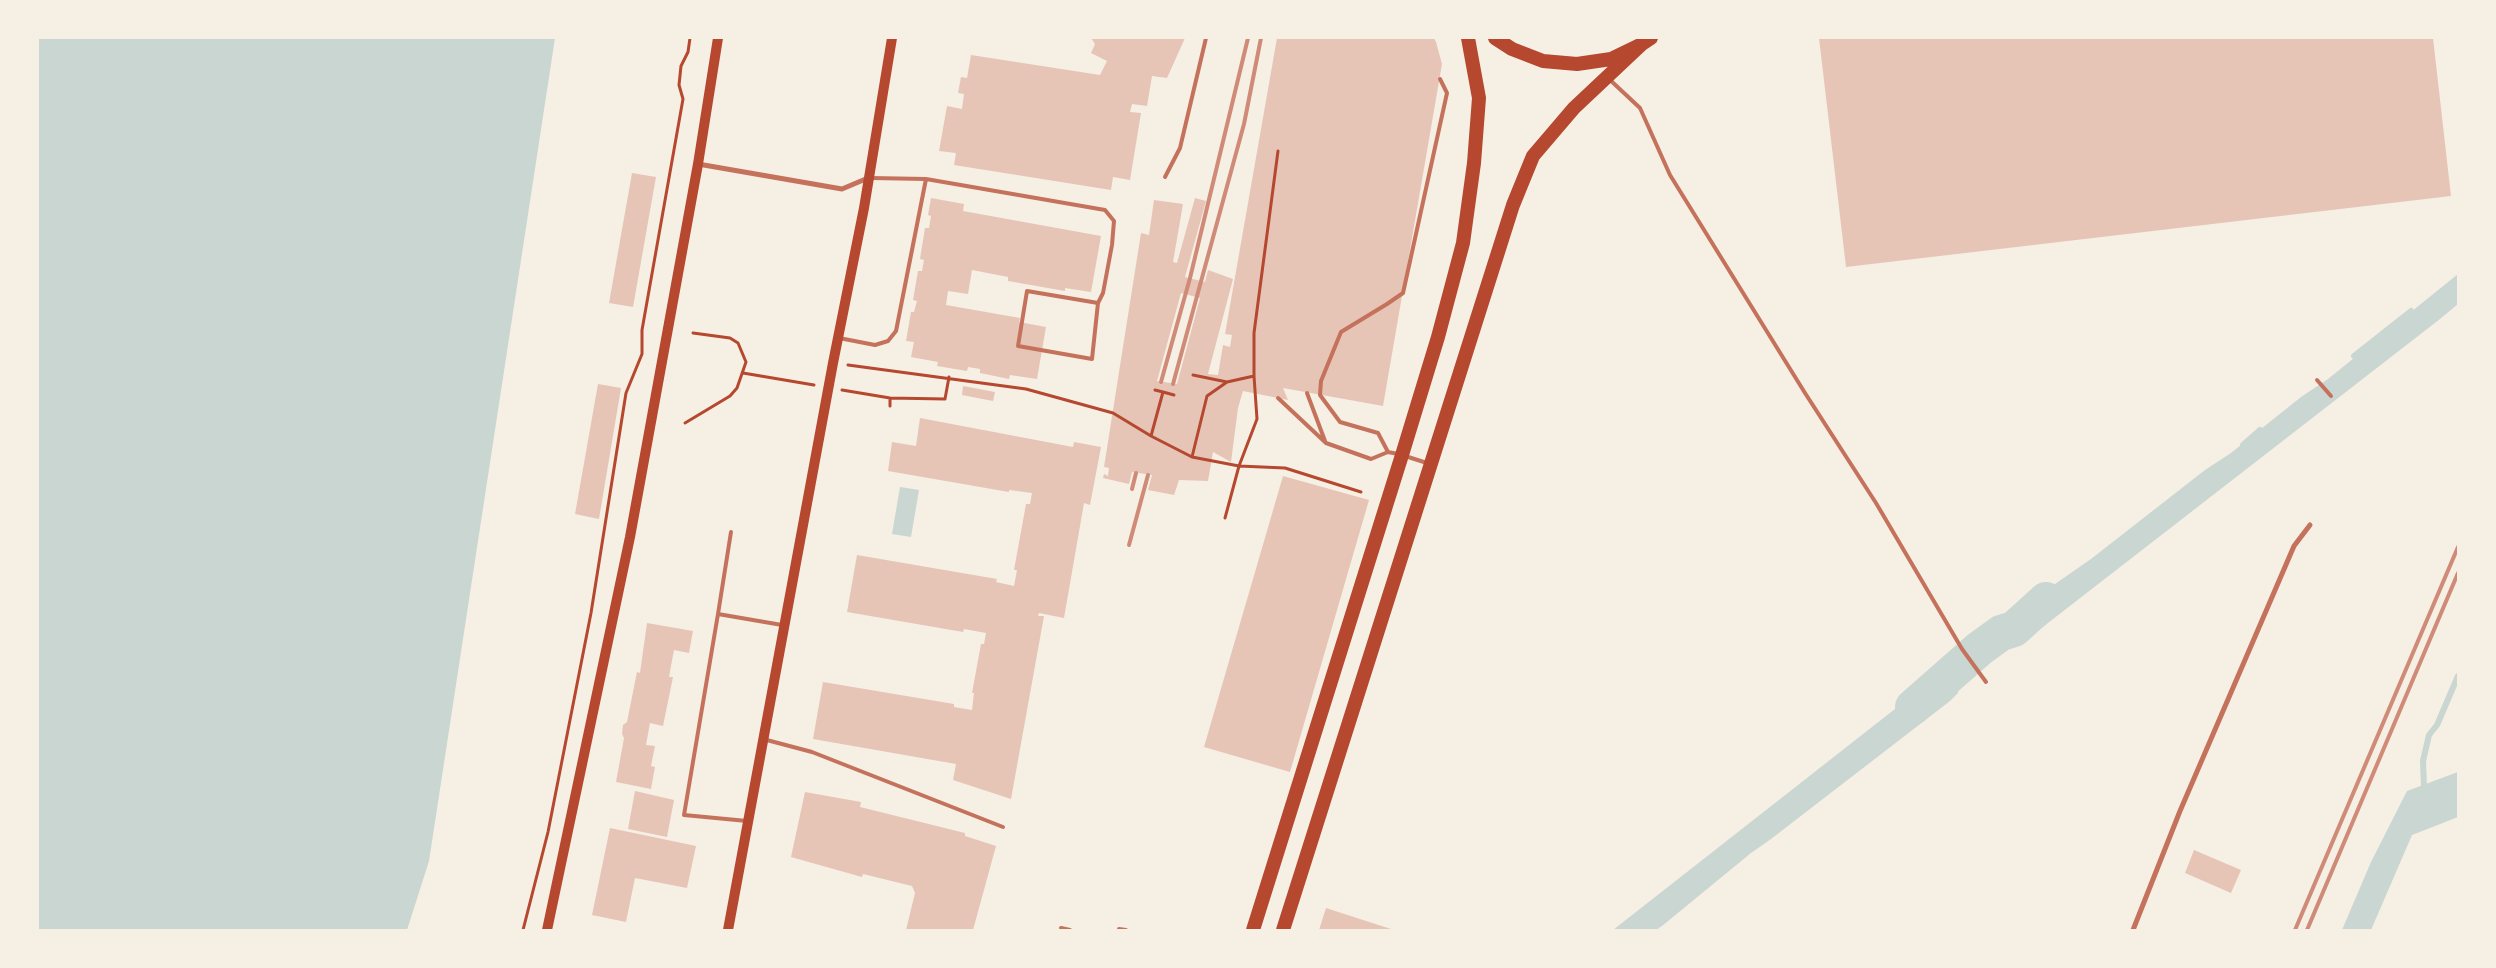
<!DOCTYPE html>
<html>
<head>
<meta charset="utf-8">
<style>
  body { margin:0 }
  #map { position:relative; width:2496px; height:968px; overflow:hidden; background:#f6efe4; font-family:"Times New Roman",serif }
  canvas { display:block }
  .frame { position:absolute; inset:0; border:39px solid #f6efe4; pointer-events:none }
</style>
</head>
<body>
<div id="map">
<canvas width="2496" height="968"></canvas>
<div class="frame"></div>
</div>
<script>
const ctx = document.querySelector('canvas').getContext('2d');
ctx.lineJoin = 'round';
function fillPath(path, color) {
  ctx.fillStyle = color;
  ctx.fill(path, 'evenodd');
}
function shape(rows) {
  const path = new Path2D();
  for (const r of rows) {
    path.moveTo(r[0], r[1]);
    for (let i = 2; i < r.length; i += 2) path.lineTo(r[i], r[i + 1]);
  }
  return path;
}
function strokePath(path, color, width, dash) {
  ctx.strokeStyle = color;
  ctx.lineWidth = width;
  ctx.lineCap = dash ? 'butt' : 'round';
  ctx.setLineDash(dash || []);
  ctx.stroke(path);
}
fillPath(shape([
  [38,38,555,38,429,861,407,930,38,930],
  [2458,274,2458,304,2440,319,2026,640,2019,645,2007,637,2010,626,2055,584,2091,559,2205,470,2231,453,2301,397,2328,379],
  [900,487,919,490,911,537,892,534],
  [1946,673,1953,674,1957,680,1958,693,1950,701,1771,839,1751,853,1662,926,1656,930,1613,930,1909,698],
  [2458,772,2458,817,2412,835,2371,930,2342,930,2371,862,2407,791]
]), '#c9d6d2');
strokePath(shape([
  [2354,356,2411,311],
  [2243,445,2260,430],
  [2424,787,2423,761,2429,735,2437,725,2458,676]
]), '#c9d6d2', 6);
strokePath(shape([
  [1913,707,1979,649,2001,633,2014,629,2046,600]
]), '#c9d6d2', 36);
fillPath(shape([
  [1091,38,1185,38,1167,78,1152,76,1147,106,1132,104,1130,112,1141,113,1130,180,1113,177,1111,190,954,165,956,153,939,151,947,106,962,109,964,94,958,93,961,77,967,78,971,55,1100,75,1107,61,1091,53,1095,44],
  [1277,38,1434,38,1436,42,1442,64,1383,406,1283,388,1288,400,1243,391,1238,408,1231,462,1213,452,1208,481,1179,480,1174,495,1148,490,1152,475,1132,472,1129,484,1103,478,1104,474,1108,476,1109,468,1104,467,1141,233,1149,235,1154,200,1183,204,1173,262,1177,263,1195,198,1206,201,1185,277,1205,282,1208,270,1233,279,1208,374,1218,375,1223,345,1230,347,1232,335,1225,334],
  [1181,293,1200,298,1177,384,1157,381],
  [1819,38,2433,38,2451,196,1846,267],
  [632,173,656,177,633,307,609,303],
  [931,198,964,204,963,211,1101,236,1091,292,1065,288,1065,291,1008,281,1008,277,972,270,968,294,948,291,946,305,1020,318,1019,322,1046,327,1037,379,1010,375,1009,379,980,373,980,369,968,367,967,371,937,366,938,362,911,357,914,342,906,341,911,312,914,312,917,301,913,300,918,271,922,271,924,260,920,259,925,228,929,228,931,216,928,215],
  [598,384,621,388,599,519,575,514],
  [963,386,995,392,993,401,962,395],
  [920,418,1073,447,1074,442,1101,447,1090,505,1084,503,1064,618,1039,613,1038,616,1044,616,1011,799,953,780,956,764,813,739,823,682,954,704,954,707,972,710,974,693,972,693,981,644,984,644,986,633,964,629,963,632,847,612,857,555,997,579,996,582,1014,586,1017,570,1014,570,1026,504,1030,504,1032,493,1009,490,1009,492,888,471,892,442,916,446],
  [1283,476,1369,500,1290,772,1204,747],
  [647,623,693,631,689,653,674,650,669,677,673,677,663,726,650,723,646,745,655,746,651,766,655,767,651,789,616,782,624,738,622,734,623,725,627,722,637,672,640,673],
  [635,791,674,800,667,837,628,829],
  [805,792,861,802,860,807,965,833,965,836,996,846,973,930,906,930,915,893,912,886,863,874,862,877,791,857],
  [610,828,696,846,687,888,635,878,626,922,592,915],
  [2194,850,2241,870,2231,893,2185,873],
  [1326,908,1394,930,1319,930]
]), '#e6c5b7');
strokePath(shape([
  [848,365,1026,389,1113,413,1151,436,1192,457,1239,466,1285,468,1361,492],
  [743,373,814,385],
  [1193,375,1227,382,1254,376],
  [842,390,890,398,945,399,949,377],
  [1163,392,1174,395],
  [890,406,890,398],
  [685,423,730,396,737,388,746,362,738,343,730,338,693,333],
  [1151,436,1163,392,1155,390],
  [1192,457,1207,396,1227,382],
  [1225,518,1239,466,1257,419,1254,376,1254,333,1278,151],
  [523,930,548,832,591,613,626,393,642,354,642,330,683,99,679,85,681,66,688,52,690,38]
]), '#b5482f', 3);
strokePath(shape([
  [1609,79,1640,108,1670,175,1805,393,1876,503,1962,649,1986,682],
  [1165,177,1180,148,1206,38],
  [871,178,926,179,1105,210,1114,221,1112,245,1103,293,1098,303,1092,359,1018,346,1027,291,1098,303],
  [839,338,875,345,888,341,896,331,926,179],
  [2317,380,2331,396],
  [1307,393,1325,441],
  [1278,398,1326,443,1371,459,1388,452,1398,454],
  [1388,452,1378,433,1340,422,1320,395,1321,381,1341,332,1387,304,1403,293,1447,93,1440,79],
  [1405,456,1427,463],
  [731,532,718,614,782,625],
  [718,614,684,815,747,821],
  [763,739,812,752,1003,827],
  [1061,928,1070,930],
  [1119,929,1126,930]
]), '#c5725c', 4);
strokePath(shape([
  [698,164,842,189,868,178],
  [2133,930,2180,811,2294,546,2310,525]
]), '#c5725c', 5);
strokePath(shape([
  [547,930,630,537,698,164,718,38],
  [728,930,833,363,864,208,892,38]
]), '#b5482f', 10);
strokePath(shape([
  [1495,38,1512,49,1543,61,1577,64,1611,59,1642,44,1651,38],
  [1253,930,1402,455,1438,337,1463,243,1474,163,1479,98,1468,38],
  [1283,930,1513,205,1533,156,1574,108,1642,44]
]), '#b5482f', 14);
strokePath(shape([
  [1161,382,1190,278,1248,38],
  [1173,384,1244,124,1261,38],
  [1132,489,1136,473],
  [1129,545,1148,475],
  [2295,930,2458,547],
  [2307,930,2458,573]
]), '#cf8b77', 4);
</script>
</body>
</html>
